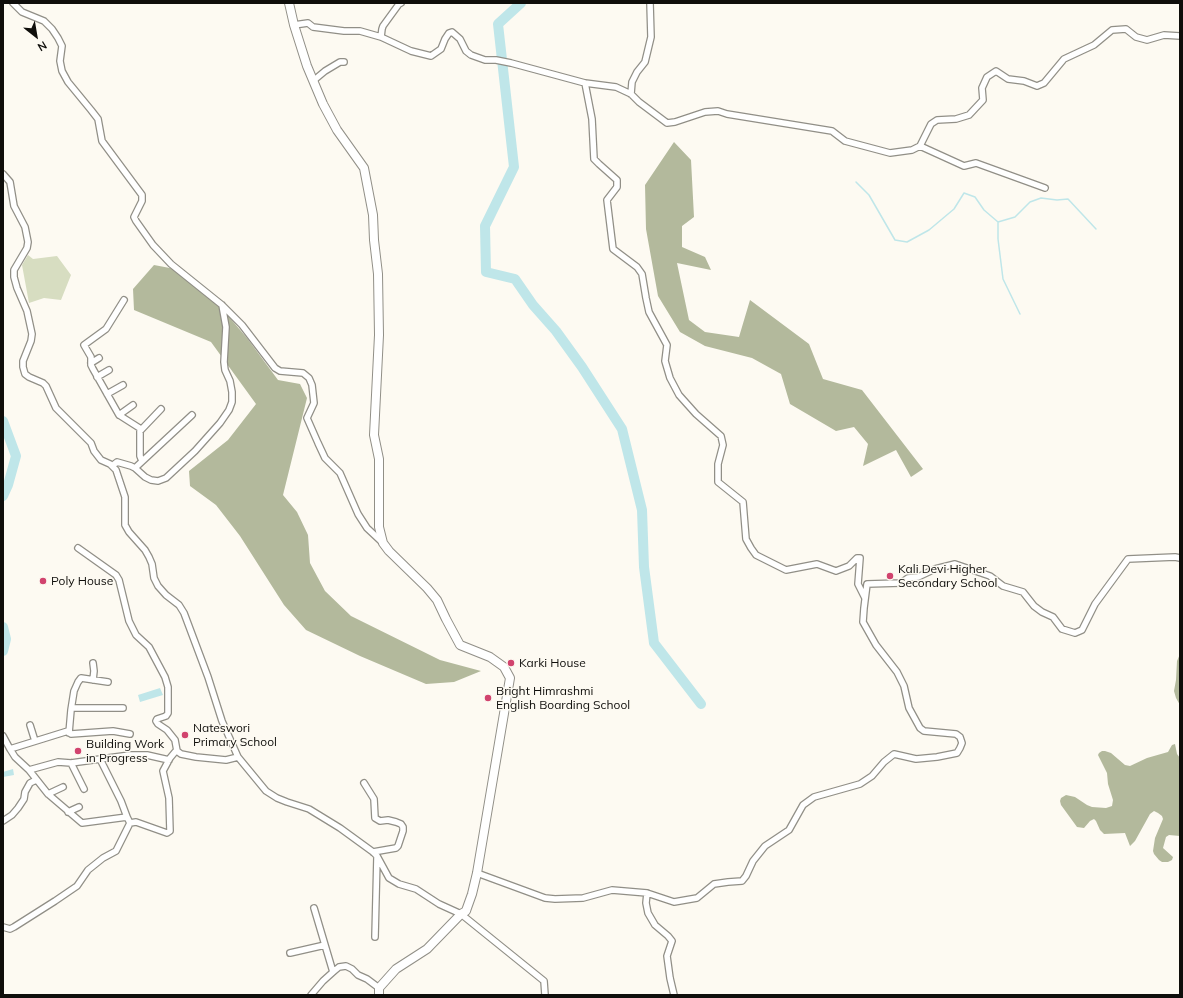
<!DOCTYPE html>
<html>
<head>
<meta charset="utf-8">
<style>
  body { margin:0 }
  #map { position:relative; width:1183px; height:998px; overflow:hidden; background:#fdfaf2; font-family:Mulish,sans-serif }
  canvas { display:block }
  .frame { position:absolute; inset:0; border:4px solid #0f0e0b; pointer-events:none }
  .north { position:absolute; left:16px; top:16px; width:40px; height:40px; -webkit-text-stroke:3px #fdfaf2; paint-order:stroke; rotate:149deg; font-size:11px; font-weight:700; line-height:16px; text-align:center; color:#0f0e0b }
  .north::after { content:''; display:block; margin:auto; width:14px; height:18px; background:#0f0e0b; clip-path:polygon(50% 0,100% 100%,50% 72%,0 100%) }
</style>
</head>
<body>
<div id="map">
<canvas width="1183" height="998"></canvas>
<div class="frame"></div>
<div class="north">N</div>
</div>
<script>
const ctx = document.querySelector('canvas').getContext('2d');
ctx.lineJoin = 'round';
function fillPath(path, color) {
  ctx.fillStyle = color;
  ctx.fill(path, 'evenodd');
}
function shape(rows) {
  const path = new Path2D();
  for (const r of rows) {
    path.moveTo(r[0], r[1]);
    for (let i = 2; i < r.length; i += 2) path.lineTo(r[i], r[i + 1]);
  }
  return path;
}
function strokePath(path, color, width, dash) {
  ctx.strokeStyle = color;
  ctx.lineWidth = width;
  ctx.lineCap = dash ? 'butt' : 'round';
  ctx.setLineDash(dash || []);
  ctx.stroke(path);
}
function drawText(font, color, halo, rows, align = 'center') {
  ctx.font = font + ' Mulish,sans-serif';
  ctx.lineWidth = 3;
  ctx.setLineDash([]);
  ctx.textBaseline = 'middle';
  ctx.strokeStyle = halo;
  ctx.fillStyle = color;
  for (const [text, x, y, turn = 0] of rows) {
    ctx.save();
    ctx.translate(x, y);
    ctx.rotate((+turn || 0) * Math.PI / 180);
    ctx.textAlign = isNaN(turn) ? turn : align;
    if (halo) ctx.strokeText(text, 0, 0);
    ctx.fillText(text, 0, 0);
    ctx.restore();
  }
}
fillPath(shape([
  [28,255,33,259,57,256,71,275,61,300,44,298,29,303,22,265]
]), '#d7ddc1');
fillPath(shape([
  [674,142,691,160,694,217,682,226,682,247,705,257,711,270,677,263,689,320,705,332,739,337,750,300,809,344,823,379,862,390,923,469,911,477,896,450,863,466,868,444,854,427,836,431,790,404,781,374,752,358,705,346,680,332,658,296,646,229,645,185],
  [154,265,175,269,212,297,247,338,278,380,300,384,307,398,283,495,297,512,308,535,310,563,325,591,351,616,440,660,481,671,454,682,426,684,360,656,306,630,284,605,240,536,216,505,190,486,189,471,228,440,256,404,211,342,134,310,133,289],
  [1180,654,1180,705,1176,698,1174,691,1176,680,1177,661],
  [1175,744,1177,754,1180,758,1180,836,1169,835,1166,837,1163,848,1173,857,1172,860,1168,862,1162,862,1159,860,1154,854,1153,851,1155,838,1163,819,1162,816,1158,813,1154,811,1150,814,1135,841,1130,846,1125,833,1104,834,1100,830,1096,821,1094,819,1090,821,1084,828,1077,827,1061,805,1060,801,1061,798,1066,795,1075,797,1087,805,1092,807,1106,808,1112,806,1113,800,1108,784,1107,773,1098,755,1099,753,1102,751,1105,751,1111,753,1125,765,1130,766,1147,758,1168,752,1172,745]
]), '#b3b99c');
fillPath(shape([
  [160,688,163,695,140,702,138,695],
  [13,769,14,775,3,777,3,772]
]), '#bfe6e9');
strokePath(shape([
  [856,182,869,195,895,240,907,242,929,230,954,209,964,193,975,197,984,210,998,222,1015,217,1030,202,1041,198,1057,200,1068,199,1096,229],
  [998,222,998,239,1003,279,1020,314]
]), '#bfe6e9', 1.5);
strokePath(shape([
  [521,3,498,24,514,167,485,226,486,272,515,279,533,305,556,331,582,367,622,429,642,510,644,567,654,643,701,704],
  [3,421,16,456,8,485,3,496],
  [3,627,6,639,3,651]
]), '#bfe6e9', 10);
const street = shape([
  [13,3,22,12,44,21,52,29,58,38,62,46,60,61,62,71,68,82,91,110,98,119,102,141,142,195,142,201,134,217,136,221,153,245,171,264,222,305,242,325,275,368,280,371,303,373,309,378,312,385,314,403,307,418,318,443,325,458,340,473,358,514,367,528,383,543],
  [294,25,308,23,313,27,344,31,360,31,381,37,411,51,431,56,441,49,445,39,449,33,452,32,460,39,466,51,471,55,485,60,496,60,511,63,585,83,592,119,594,159,599,164,617,180,617,187,607,200,613,249,637,267,642,274,646,298,649,312,667,345,665,361,670,378,679,395,696,414,721,436,723,445,718,464,718,482,743,502,746,539,751,548,756,555,786,570,817,564,836,571,849,566,857,558,860,558,858,584,865,598],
  [381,37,382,29,383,26,399,4,401,3],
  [313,81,325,71,340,62,344,62],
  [585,83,616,87,631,94,639,102,667,123,675,122,705,112,718,111,727,114,832,131,845,141,890,153,912,150,920,146,931,124,937,120,956,119,969,115,983,100,982,88,987,77,996,71,1008,79,1024,81,1037,86,1044,83,1064,59,1094,45,1112,30,1126,29,1136,37,1147,40,1164,35,1180,36],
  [631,94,632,82,637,72,645,62,651,37,650,3],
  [920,146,964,166,976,163,1045,188],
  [3,174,10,182,14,206,25,227,28,242,27,248,14,270,14,277,17,288,27,311,32,334,31,341,23,361,23,367,25,374,29,377,43,383,46,386,56,408,91,443,94,451,101,460,110,464,116,470,125,497,125,525,129,532,145,550,149,557,152,564,154,578,158,586,166,595,179,605,184,613,208,677,222,721,238,757,266,791,277,798,287,802,309,809,340,828,373,852,377,856,389,878,399,884,416,889,439,904,461,914,544,981,545,995],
  [91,363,99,358],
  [97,377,109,370],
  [107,394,123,385],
  [133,405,119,415,141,429],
  [119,415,93,369,91,365,91,357,84,345,106,329,124,300],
  [142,461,140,456,140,431,161,409],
  [112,466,117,462,131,466,135,468,145,477,151,480,158,481,166,478,195,451,220,423,229,410,232,402,232,392,230,381,225,370,224,362,226,327,222,305],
  [135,468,192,415],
  [78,548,116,575,119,580,129,621,136,635,149,647,165,677,168,687,168,713,166,716,157,719,156,721,158,724,167,730,175,740,177,751],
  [93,680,94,671,93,663],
  [72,708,123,708],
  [30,725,35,741],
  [69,733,71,710,74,691,78,682,81,678,108,682],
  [130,734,113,731,71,734,68,731,10,749,15,757,29,770,58,762,71,763,130,755,147,755,169,760],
  [3,736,10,749],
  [100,759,121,801,127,817],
  [71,763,84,789],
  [29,770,48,794,82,823,127,817,130,823],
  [364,783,374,799,375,818,380,821,388,820,396,822,401,824,403,827,403,831,398,846,396,848,373,852],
  [48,794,63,787],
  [68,812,79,807],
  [3,821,12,815,18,808,24,799,25,792,30,783,36,780],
  [477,873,545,898,555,899,583,898,612,890,647,893,674,902,697,898,714,884,728,882,742,881,746,876,753,861,765,846,789,830,803,805,814,797,860,784,872,776,884,762,894,754,916,759,937,757,957,753,960,748,962,743,960,737,956,734,924,731,920,728,909,708,904,686,897,672,876,645,863,622,864,608,867,584,901,583,908,578,918,577,935,569,955,564,990,576,1003,586,1023,592,1034,606,1042,612,1053,617,1062,629,1075,633,1082,630,1095,604,1128,559,1175,557,1180,558],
  [647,893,646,903,648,913,655,925,668,936,672,941,667,956,670,978,674,995],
  [314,908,333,972],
  [3,927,10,929,14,927,55,901,77,886,88,870,103,858,116,851,130,823,136,822,167,833,170,831,169,798,163,771,170,758,175,752,177,751,181,754,196,757,226,760,238,757],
  [375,937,377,857],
  [290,953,325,945],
  [311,995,323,981,333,972,339,967,346,966,352,969,358,975,367,979,379,988]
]);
const secondary = shape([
  [289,3,294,25,307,66,323,104,337,130,364,168,373,215,374,240,378,274,379,335,374,435,379,459,379,527,383,543,389,551,427,588,437,600,446,619,460,645,490,657,504,667,510,678,477,873,472,894,467,908,466,911,461,914,427,949,396,969,379,988,379,995]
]);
strokePath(street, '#918f87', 8);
strokePath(secondary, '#918f87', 10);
strokePath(street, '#fff', 5.5);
strokePath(secondary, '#fff', 8);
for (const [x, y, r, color] of [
  [890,576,4,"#d1436e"],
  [43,581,4,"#d1436e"],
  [511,663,4,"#d1436e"],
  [488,698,4,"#d1436e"],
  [185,735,4,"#d1436e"],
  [78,751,4,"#d1436e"]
]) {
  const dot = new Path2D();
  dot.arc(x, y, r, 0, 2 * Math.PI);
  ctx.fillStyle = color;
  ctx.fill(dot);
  strokePath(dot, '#fdfaf2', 1.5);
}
drawText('12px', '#0f0e0b', '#fdfaf2', [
  ["Kali Devi Higher",898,569],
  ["Secondary School",898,583],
  ["Poly House",51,581],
  ["Karki House",519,663],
  ["Bright Himrashmi",496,691],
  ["English Boarding School",496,705],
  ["Nateswori",193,728],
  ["Primary School",193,742],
  ["Building Work",86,744],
  ["in Progress",86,758]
], 'left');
</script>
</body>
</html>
